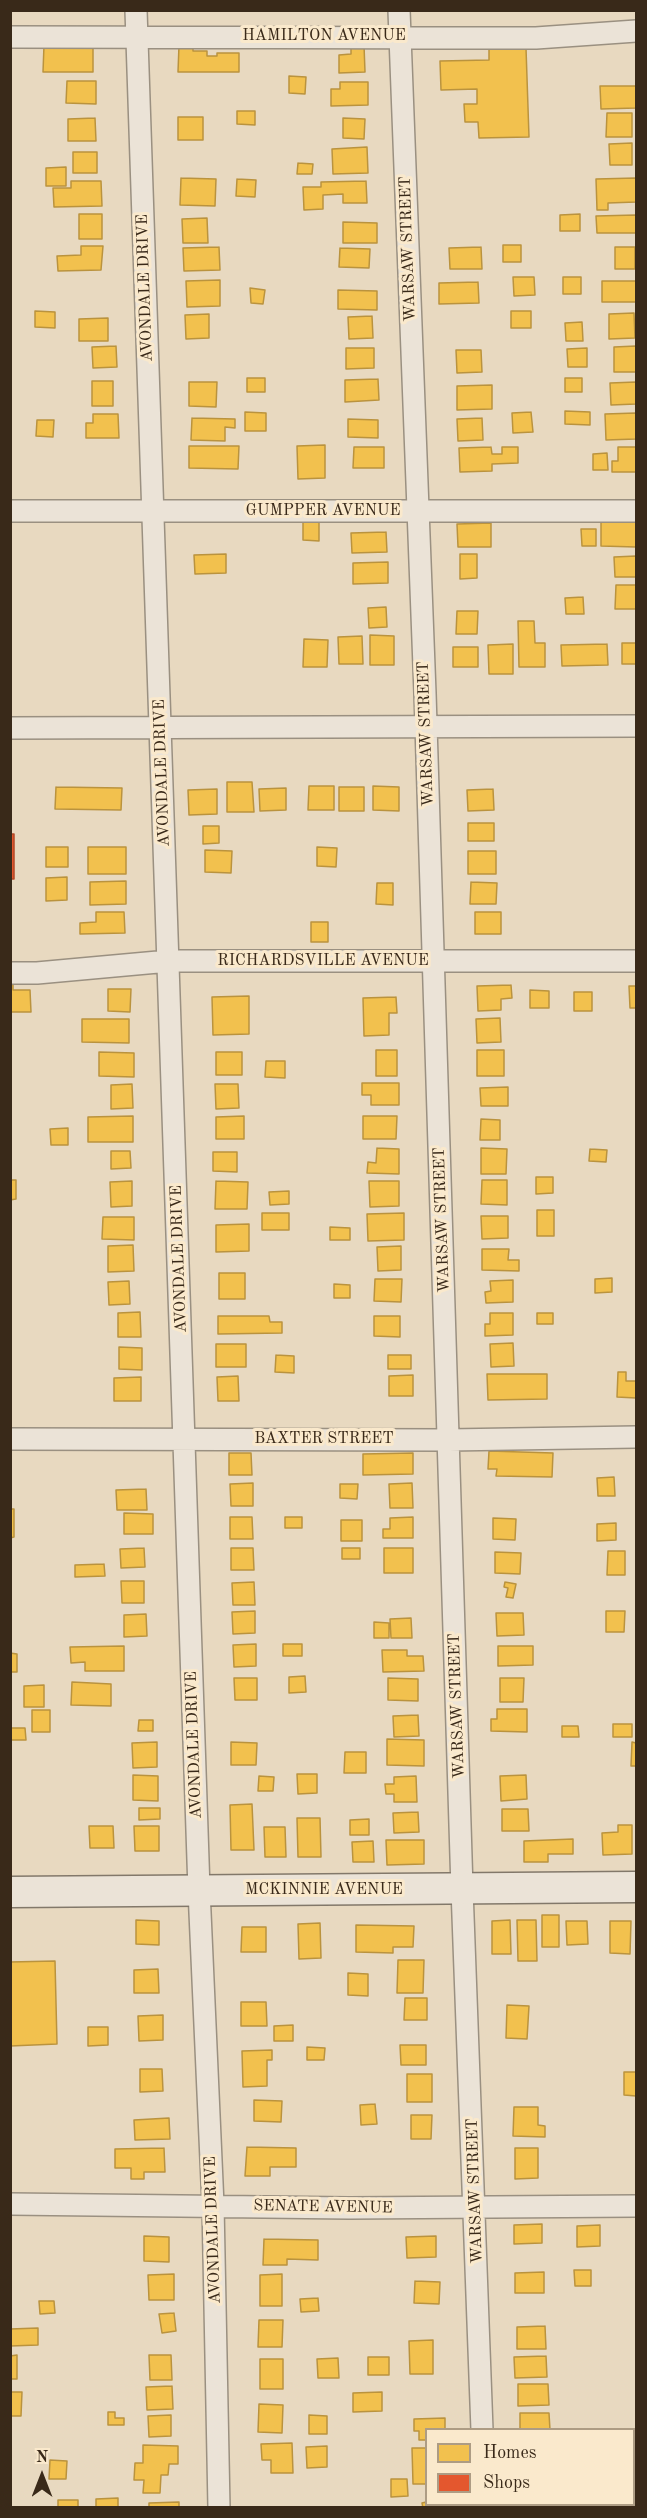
<!DOCTYPE html>
<html>
<head>
<meta charset="utf-8">
<style>
  body { margin:0 }
  #map { position:relative; width:647px; height:2518px; overflow:hidden; background:#e8d9c0; font-family:"Old Standard TT",serif }
  canvas { display:block }
  .frame { position:absolute; inset:0; border:12px solid #392919; pointer-events:none }
  .legend { position:absolute; left:425px; top:2428px; width:210px; height:78px; box-sizing:border-box; background:#fae9cc; border:2px solid #ad9c84; margin:0; padding:8px 10px; list-style:none; font-size:18px; color:#392919 }
  .legend li { display:flex; align-items:center; gap:12px; height:30px }
  .legend b { width:30px; border:2px solid #ad9c84 }
  .north { position:absolute; left:12px; top:2446px; width:60px; height:60px; -webkit-text-stroke:4px #fae9cc; paint-order:stroke; rotate:0deg; font-size:16px; font-weight:700; line-height:24px; text-align:center; color:#392919 }
  .north::after { content:''; display:block; margin:auto; width:21px; height:27px; background:#392919; clip-path:polygon(50% 0,100% 100%,50% 72%,0 100%) }
</style>
</head>
<body>
<div id="map">
<canvas width="647" height="2518"></canvas>
<div class="frame"></div>
<ul class="legend">
<li><b style="height:16px;background:#f2c14e"></b>Homes</li>
<li><b style="height:16px;background:#e4572e"></b>Shops</li>
</ul>
<div class="north">N</div>
</div>
<script>
const ctx = document.querySelector('canvas').getContext('2d');
ctx.lineJoin = 'round';
function fillPath(path, color) {
  ctx.fillStyle = color;
  ctx.fill(path, 'evenodd');
}
function shape(rows) {
  const path = new Path2D();
  for (const r of rows) {
    path.moveTo(r[0], r[1]);
    for (let i = 2; i < r.length; i += 2) path.lineTo(r[i], r[i + 1]);
  }
  return path;
}
function strokePath(path, color, width, dash) {
  ctx.strokeStyle = color;
  ctx.lineWidth = width;
  ctx.lineCap = dash ? 'butt' : 'round';
  ctx.setLineDash(dash || []);
  ctx.stroke(path);
}
function drawText(font, color, halo, rows, align = 'center') {
  ctx.font = font + ' "Old Standard TT",serif';
  ctx.lineWidth = 6;
  ctx.setLineDash([]);
  ctx.textBaseline = 'middle';
  ctx.strokeStyle = halo;
  ctx.fillStyle = color;
  for (const [text, x, y, turn = 0] of rows) {
    ctx.save();
    ctx.translate(x, y);
    ctx.rotate((+turn || 0) * Math.PI / 180);
    ctx.textAlign = isNaN(turn) ? turn : align;
    if (halo) ctx.strokeText(text, 0, 0);
    ctx.fillText(text, 0, 0);
    ctx.restore();
  }
}
const homes = shape([
  [44,45,93,45,93,72,43,72,44,45],
  [179,45,193,45,193,51,207,51,207,56,217,56,217,53,239,53,239,72,178,72,179,45],
  [364,45,365,72,339,73,339,55,351,54,351,46,364,45],
  [526,48,529,137,479,138,478,122,465,122,464,104,477,104,477,89,441,90,440,61,489,60,489,49,526,48],
  [289,76,306,77,305,94,289,93,289,76],
  [67,81,96,81,96,104,66,103,67,81],
  [340,82,368,82,368,105,331,106,331,89,340,89,340,82],
  [600,86,636,86,636,108,601,109,600,86],
  [237,111,255,111,255,125,237,124,237,111],
  [607,113,632,113,632,137,606,137,607,113],
  [178,117,203,117,203,140,178,140,178,117],
  [95,118,96,141,68,141,68,119,95,118],
  [343,118,365,119,364,139,343,138,343,118],
  [632,143,632,165,610,165,609,144,632,143],
  [367,147,368,173,333,174,332,149,367,147],
  [73,152,97,152,97,173,73,173,73,152],
  [298,163,313,164,312,174,297,174,298,163],
  [66,167,66,186,46,186,46,168,66,167],
  [181,178,216,179,215,206,180,205,181,178],
  [636,178,636,202,608,203,608,210,597,210,596,179,636,178],
  [237,179,256,180,255,197,236,196,237,179],
  [71,181,101,181,102,206,54,207,53,188,71,188,71,181],
  [366,181,367,203,343,203,343,194,323,195,323,209,304,210,303,187,321,187,321,182,366,181],
  [79,214,102,214,102,239,79,239,79,214],
  [580,214,580,231,560,231,560,215,580,214],
  [636,215,636,233,597,233,596,216,636,215],
  [207,218,208,243,183,243,182,219,207,218],
  [343,222,377,223,377,243,343,243,343,222],
  [503,245,521,245,521,262,503,262,503,245],
  [81,246,103,246,101,270,58,271,57,256,81,255,81,246],
  [219,247,220,270,184,271,183,248,219,247],
  [481,247,482,269,450,269,449,248,481,247],
  [615,247,635,247,635,269,615,269,615,247],
  [340,248,370,249,369,268,339,267,340,248],
  [513,277,534,277,535,295,514,296,513,277],
  [563,277,581,277,581,294,563,294,563,277],
  [220,280,220,306,187,307,186,281,220,280],
  [602,281,636,281,636,302,602,302,602,281],
  [478,282,479,303,439,304,439,283,478,282],
  [250,288,265,290,263,304,251,303,250,288],
  [338,290,377,291,377,310,338,309,338,290],
  [35,311,55,312,55,328,35,327,35,311],
  [511,311,531,311,531,328,511,328,511,311],
  [634,313,635,338,609,339,609,314,634,313],
  [209,314,209,338,186,339,185,315,209,314],
  [372,316,373,338,349,339,348,317,372,316],
  [108,318,108,341,79,341,79,319,108,318],
  [582,322,583,341,566,341,565,323,582,322],
  [116,346,117,367,93,368,92,347,116,346],
  [636,346,636,372,614,372,614,347,636,346],
  [346,348,374,348,374,368,346,369,346,348],
  [587,348,587,367,568,367,567,349,587,348],
  [456,350,481,350,482,372,457,373,456,350],
  [247,378,265,378,265,392,247,392,247,378],
  [565,378,582,378,582,392,565,392,565,378],
  [378,379,379,400,345,402,345,380,378,379],
  [92,381,113,381,113,406,92,406,92,381],
  [189,382,217,382,216,407,189,406,189,382],
  [636,382,636,404,611,405,610,383,636,382],
  [492,385,492,409,457,410,457,386,492,385],
  [565,411,590,412,590,425,565,424,565,411],
  [245,412,266,413,266,431,245,431,245,412],
  [531,412,533,432,513,433,512,413,531,412],
  [636,413,636,439,606,440,605,414,636,413],
  [93,414,118,414,119,438,86,438,86,423,93,423,93,414],
  [192,418,235,419,235,428,225,427,225,441,191,440,192,418],
  [482,418,483,440,458,441,457,419,482,418],
  [348,419,378,420,378,438,348,437,348,419],
  [37,420,54,420,53,437,36,436,37,420],
  [325,445,325,478,298,479,297,446,325,445],
  [189,446,239,446,238,469,189,468,189,446],
  [354,447,384,447,384,468,353,468,354,447],
  [491,447,492,454,502,454,502,447,518,447,518,463,492,464,492,471,460,472,459,448,491,447],
  [618,447,636,447,636,472,612,472,612,461,618,461,618,447],
  [607,453,608,470,593,470,593,454,607,453],
  [303,520,319,520,319,541,303,540,303,520],
  [601,522,636,522,636,547,601,546,601,522],
  [491,523,491,547,458,547,457,524,491,523],
  [581,529,596,529,596,546,582,546,581,529],
  [386,532,387,552,352,553,351,533,386,532],
  [226,554,226,573,195,574,194,555,226,554],
  [460,554,477,554,477,578,460,579,460,554],
  [636,556,636,577,615,577,614,557,636,556],
  [388,562,388,583,353,584,353,563,388,562],
  [616,585,636,585,636,609,615,609,616,585],
  [583,597,584,614,566,614,565,598,583,597],
  [386,607,387,627,369,628,368,608,386,607],
  [457,611,478,611,477,634,456,634,457,611],
  [518,621,534,621,535,643,545,643,545,667,519,667,518,621],
  [370,635,394,636,394,665,370,665,370,635],
  [362,636,363,664,339,664,338,637,362,636],
  [304,639,328,640,327,667,303,667,304,639],
  [622,643,636,643,636,664,622,664,622,643],
  [513,644,513,674,489,674,488,645,513,644],
  [607,644,608,665,562,666,561,645,607,644],
  [453,647,478,647,478,667,453,667,453,647],
  [227,782,252,782,254,812,227,812,227,782],
  [309,786,334,786,334,810,308,810,309,786],
  [373,786,399,787,399,811,373,810,373,786],
  [56,787,122,788,121,810,55,809,56,787],
  [339,787,364,787,364,811,339,811,339,787],
  [286,788,286,810,260,811,259,789,286,788],
  [217,789,217,814,189,815,188,790,217,789],
  [493,789,494,810,468,811,467,790,493,789],
  [468,823,494,823,494,841,468,841,468,823],
  [203,826,219,826,219,843,203,844,203,826],
  [46,847,68,847,68,867,46,867,46,847],
  [88,847,126,847,126,874,88,874,88,847],
  [317,847,337,848,336,867,317,866,317,847],
  [205,850,232,851,231,873,205,872,205,850],
  [468,851,496,851,496,874,468,874,468,851],
  [67,877,67,900,46,901,46,878,67,877],
  [126,881,126,904,90,905,90,882,126,881],
  [471,882,497,883,496,904,470,904,471,882],
  [377,883,393,883,393,905,376,904,377,883],
  [96,912,124,912,125,933,80,934,80,923,96,922,96,912],
  [475,912,501,912,501,934,475,934,475,912],
  [311,922,328,922,328,942,311,942,311,922],
  [13,983,13,990,30,990,31,1012,10,1012,10,984,13,983],
  [511,985,512,998,501,999,501,1010,478,1011,477,986,511,985],
  [629,986,636,986,636,1008,630,1008,629,986],
  [108,989,131,989,130,1012,108,1011,108,989],
  [530,990,549,991,549,1008,530,1008,530,990],
  [574,992,592,992,592,1011,574,1011,574,992],
  [249,996,249,1034,213,1035,212,997,249,996],
  [396,997,397,1013,389,1013,389,1035,364,1036,363,998,396,997],
  [500,1018,501,1042,477,1043,476,1019,500,1018],
  [82,1019,129,1019,129,1043,82,1042,82,1019],
  [376,1050,397,1050,397,1076,376,1076,376,1050],
  [477,1050,504,1050,504,1076,477,1076,477,1050],
  [99,1052,134,1053,134,1077,99,1076,99,1052],
  [216,1052,242,1052,242,1075,216,1075,216,1052],
  [266,1061,285,1061,285,1078,265,1077,266,1061],
  [362,1083,399,1083,399,1105,371,1105,371,1095,362,1095,362,1083],
  [132,1084,133,1108,111,1109,111,1085,132,1084],
  [215,1084,238,1084,239,1108,216,1109,215,1084],
  [508,1087,508,1106,481,1106,480,1088,508,1087],
  [133,1116,133,1142,88,1142,88,1117,133,1116],
  [244,1116,244,1139,216,1139,216,1117,244,1116],
  [363,1116,397,1116,396,1139,363,1139,363,1116],
  [481,1119,500,1120,500,1140,480,1140,481,1119],
  [68,1128,68,1145,51,1145,50,1129,68,1128],
  [377,1148,399,1149,399,1174,367,1173,368,1162,376,1163,377,1148],
  [481,1148,507,1149,506,1174,481,1174,481,1148],
  [590,1149,607,1150,606,1162,589,1161,590,1149],
  [111,1151,130,1151,131,1168,111,1169,111,1151],
  [213,1152,237,1152,237,1172,213,1171,213,1152],
  [536,1177,553,1177,553,1193,536,1194,536,1177],
  [10,1180,16,1180,16,1199,10,1200,10,1180],
  [482,1180,507,1180,507,1205,481,1204,482,1180],
  [132,1181,132,1206,111,1207,110,1182,132,1181],
  [216,1181,248,1182,247,1209,215,1209,216,1181],
  [369,1181,399,1181,399,1206,370,1207,369,1181],
  [289,1191,289,1204,270,1205,269,1192,289,1191],
  [537,1210,554,1210,554,1236,537,1236,537,1210],
  [262,1213,289,1213,289,1230,262,1230,262,1213],
  [404,1213,404,1240,368,1241,367,1214,404,1213],
  [481,1216,508,1216,508,1238,482,1239,481,1216],
  [103,1217,134,1217,134,1240,102,1239,103,1217],
  [249,1224,249,1251,216,1252,216,1225,249,1224],
  [330,1227,350,1228,350,1240,330,1240,330,1227],
  [133,1245,134,1271,108,1272,108,1246,133,1245],
  [401,1246,401,1270,378,1271,377,1247,401,1246],
  [482,1249,509,1249,508,1260,519,1260,519,1271,482,1270,482,1249],
  [219,1273,245,1273,245,1299,219,1299,219,1273],
  [612,1278,612,1292,595,1293,595,1279,612,1278],
  [375,1279,402,1279,401,1302,374,1301,375,1279],
  [513,1280,513,1302,486,1303,485,1292,491,1291,490,1281,513,1280],
  [129,1281,130,1304,109,1305,108,1282,129,1281],
  [334,1284,350,1285,350,1298,334,1298,334,1284],
  [140,1312,141,1337,118,1337,118,1313,140,1312],
  [490,1313,513,1313,513,1335,485,1336,485,1324,490,1324,490,1313],
  [537,1313,553,1313,553,1324,537,1324,537,1313],
  [218,1316,269,1316,270,1322,282,1322,282,1333,218,1334,218,1316],
  [374,1316,400,1316,400,1337,374,1336,374,1316],
  [513,1343,514,1366,491,1367,490,1344,513,1343],
  [216,1344,246,1344,246,1367,216,1367,216,1344],
  [119,1347,142,1348,142,1370,119,1369,119,1347],
  [276,1355,294,1356,294,1373,275,1372,276,1355],
  [388,1355,411,1355,411,1369,388,1369,388,1355],
  [618,1372,626,1372,626,1381,636,1381,636,1398,617,1397,618,1372],
  [487,1374,547,1374,547,1399,488,1400,487,1374],
  [413,1375,413,1396,389,1396,389,1376,413,1375],
  [238,1376,239,1401,218,1401,217,1377,238,1376],
  [141,1377,141,1401,114,1401,114,1378,141,1377],
  [489,1451,553,1453,552,1477,496,1476,497,1469,488,1469,489,1451],
  [229,1453,251,1453,252,1475,229,1475,229,1453],
  [413,1453,413,1474,363,1475,363,1454,413,1453],
  [614,1477,615,1496,598,1496,597,1478,614,1477],
  [253,1483,253,1506,231,1506,230,1484,253,1483],
  [412,1483,413,1508,390,1508,389,1484,412,1483],
  [340,1484,358,1484,357,1499,340,1498,340,1484],
  [146,1489,147,1510,117,1510,116,1490,146,1489],
  [10,1509,14,1509,14,1537,10,1538,10,1509],
  [124,1513,153,1514,153,1534,124,1534,124,1513],
  [230,1517,252,1517,253,1539,230,1539,230,1517],
  [285,1517,302,1517,302,1528,285,1528,285,1517],
  [413,1517,413,1538,383,1538,383,1529,390,1529,390,1518,413,1517],
  [493,1518,516,1519,515,1540,493,1539,493,1518],
  [341,1520,362,1520,362,1541,341,1541,341,1520],
  [616,1523,616,1540,597,1541,597,1524,616,1523],
  [144,1548,145,1567,121,1568,120,1549,144,1548],
  [231,1548,253,1548,254,1570,231,1570,231,1548],
  [342,1548,360,1548,360,1559,342,1559,342,1548],
  [384,1548,413,1548,413,1573,384,1573,384,1548],
  [608,1551,625,1551,625,1575,607,1575,608,1551],
  [495,1552,521,1553,520,1574,495,1573,495,1552],
  [104,1564,105,1576,75,1577,75,1565,104,1564],
  [121,1581,144,1581,144,1603,122,1603,121,1581],
  [254,1582,255,1605,233,1605,232,1583,254,1582],
  [505,1582,516,1584,513,1598,506,1597,508,1588,504,1587,505,1582],
  [255,1611,255,1633,233,1634,232,1612,255,1611],
  [606,1611,625,1611,624,1632,606,1632,606,1611],
  [496,1613,523,1613,524,1635,497,1636,496,1613],
  [146,1614,147,1636,124,1637,124,1615,146,1614],
  [411,1618,412,1638,391,1638,390,1619,411,1618],
  [374,1622,389,1623,389,1638,374,1638,374,1622],
  [256,1644,256,1666,234,1667,233,1645,256,1644],
  [283,1644,302,1644,302,1656,283,1656,283,1644],
  [124,1646,124,1671,85,1671,85,1662,71,1663,70,1647,124,1646],
  [498,1646,533,1646,533,1665,498,1666,498,1646],
  [382,1650,407,1650,407,1656,423,1656,424,1671,383,1672,382,1650],
  [10,1653,17,1654,17,1672,10,1672,10,1653],
  [305,1676,306,1692,289,1693,289,1677,305,1676],
  [234,1678,257,1678,257,1700,235,1700,234,1678],
  [388,1678,418,1679,418,1701,388,1700,388,1678],
  [500,1678,524,1678,523,1702,500,1702,500,1678],
  [72,1682,111,1684,111,1706,71,1705,72,1682],
  [44,1685,44,1707,24,1707,24,1686,44,1685],
  [497,1709,527,1709,527,1732,491,1731,491,1719,497,1719,497,1709],
  [32,1710,50,1710,50,1732,32,1732,32,1710],
  [418,1715,419,1736,394,1737,393,1716,418,1715],
  [139,1720,153,1720,153,1731,138,1731,139,1720],
  [613,1724,632,1724,632,1737,613,1737,613,1724],
  [562,1726,578,1726,579,1737,562,1737,562,1726],
  [10,1728,25,1728,26,1740,10,1740,10,1728],
  [387,1739,424,1740,424,1766,387,1765,387,1739],
  [157,1742,157,1767,133,1768,132,1743,157,1742],
  [231,1742,257,1743,256,1765,231,1765,231,1742],
  [632,1742,636,1743,636,1766,631,1766,632,1742],
  [345,1752,366,1752,366,1773,344,1773,345,1752],
  [297,1774,317,1774,317,1793,298,1794,297,1774],
  [133,1775,158,1776,158,1801,133,1800,133,1775],
  [526,1775,527,1799,501,1801,500,1776,526,1775],
  [259,1776,274,1777,273,1791,258,1791,259,1776],
  [416,1776,417,1802,394,1802,394,1794,386,1794,385,1784,394,1784,394,1777,416,1776],
  [252,1804,254,1850,231,1850,230,1805,252,1804],
  [139,1808,160,1808,160,1819,139,1820,139,1808],
  [502,1809,528,1809,529,1831,502,1831,502,1809],
  [418,1812,419,1832,394,1833,393,1813,418,1812],
  [297,1818,320,1818,321,1857,298,1857,297,1818],
  [369,1819,369,1835,350,1835,350,1820,369,1819],
  [618,1825,632,1825,632,1854,603,1855,602,1833,618,1832,618,1825],
  [89,1826,113,1826,114,1848,90,1848,89,1826],
  [134,1826,159,1826,159,1851,135,1851,134,1826],
  [264,1827,285,1827,286,1857,265,1857,264,1827],
  [573,1839,573,1854,548,1854,548,1862,524,1862,524,1841,573,1839],
  [386,1840,424,1840,424,1864,387,1865,386,1840],
  [373,1841,374,1862,353,1862,352,1842,373,1841],
  [542,1915,559,1915,559,1947,542,1947,542,1915],
  [136,1920,159,1921,159,1945,136,1944,136,1920],
  [510,1920,511,1954,492,1954,492,1921,510,1920],
  [517,1920,536,1920,537,1961,518,1961,517,1920],
  [566,1921,587,1921,588,1944,567,1945,566,1921],
  [610,1921,631,1921,630,1954,610,1953,610,1921],
  [320,1923,321,1958,299,1959,298,1924,320,1923],
  [356,1925,414,1926,413,1947,393,1947,393,1953,356,1952,356,1925],
  [242,1927,266,1927,266,1952,241,1952,242,1927],
  [398,1960,424,1960,423,1993,397,1993,398,1960],
  [55,1961,57,2044,10,2046,10,1962,55,1961],
  [158,1969,159,1993,134,1993,134,1970,158,1969],
  [348,1973,368,1974,368,1996,348,1995,348,1973],
  [405,1998,427,1998,427,2020,404,2020,405,1998],
  [241,2002,266,2002,267,2026,241,2026,241,2002],
  [507,2005,529,2006,527,2039,506,2038,507,2005],
  [163,2015,163,2040,139,2041,138,2016,163,2015],
  [293,2025,293,2041,274,2041,274,2026,293,2025],
  [88,2027,108,2027,108,2045,88,2046,88,2027],
  [400,2045,426,2045,426,2065,401,2065,400,2045],
  [307,2047,325,2048,324,2060,307,2060,307,2047],
  [272,2050,272,2060,267,2060,267,2086,243,2087,242,2051,272,2050],
  [140,2069,162,2069,163,2091,140,2092,140,2069],
  [624,2072,636,2072,636,2096,624,2095,624,2072],
  [407,2074,432,2074,432,2102,407,2102,407,2074],
  [254,2100,282,2101,281,2122,254,2121,254,2100],
  [375,2104,377,2124,361,2125,360,2105,375,2104],
  [514,2107,538,2107,538,2125,545,2126,545,2137,513,2136,514,2107],
  [411,2115,432,2115,431,2139,411,2139,411,2115],
  [169,2118,170,2139,135,2140,134,2120,169,2118],
  [247,2147,296,2148,296,2167,270,2167,270,2176,245,2176,247,2147],
  [164,2148,165,2172,144,2172,144,2179,131,2179,131,2168,115,2168,115,2149,164,2148],
  [515,2148,538,2148,538,2178,515,2179,515,2148],
  [542,2224,542,2243,514,2244,514,2225,542,2224],
  [600,2225,600,2246,577,2247,577,2226,600,2225],
  [144,2236,169,2237,169,2262,144,2261,144,2236],
  [436,2236,436,2257,407,2258,406,2237,436,2236],
  [264,2239,318,2240,318,2260,287,2259,287,2265,263,2265,264,2239],
  [574,2270,591,2270,591,2286,575,2286,574,2270],
  [544,2272,544,2293,515,2293,515,2273,544,2272],
  [174,2274,174,2300,149,2300,148,2275,174,2274],
  [282,2274,282,2306,260,2306,260,2275,282,2274],
  [415,2281,440,2282,439,2304,414,2303,415,2281],
  [318,2298,319,2311,301,2312,300,2299,318,2298],
  [39,2301,54,2301,55,2313,40,2314,39,2301],
  [174,2313,176,2331,162,2333,159,2314,174,2313],
  [259,2320,283,2320,282,2347,258,2347,259,2320],
  [545,2326,546,2349,517,2349,517,2327,545,2326],
  [38,2328,38,2345,10,2346,10,2329,38,2328],
  [433,2340,433,2374,410,2374,409,2341,433,2340],
  [17,2355,17,2379,10,2379,10,2356,17,2355],
  [149,2355,171,2355,172,2380,150,2380,149,2355],
  [546,2356,547,2377,515,2378,514,2357,546,2356],
  [368,2357,389,2357,389,2375,368,2375,368,2357],
  [338,2358,339,2378,318,2378,317,2359,338,2358],
  [260,2359,283,2359,283,2389,260,2389,260,2359],
  [518,2384,548,2384,549,2405,518,2406,518,2384],
  [172,2386,173,2409,147,2410,146,2387,172,2386],
  [10,2392,22,2392,21,2416,10,2416,10,2392],
  [382,2392,382,2411,353,2412,353,2393,382,2392],
  [259,2404,283,2405,282,2433,258,2432,259,2404],
  [108,2412,115,2412,115,2418,124,2418,124,2425,108,2425,108,2412],
  [520,2413,549,2413,550,2430,520,2430,520,2413],
  [171,2415,171,2436,149,2437,148,2416,171,2415],
  [309,2415,327,2416,327,2434,309,2434,309,2415],
  [445,2418,445,2430,426,2430,426,2440,419,2440,419,2431,414,2431,414,2419,445,2418],
  [292,2443,293,2473,271,2473,271,2460,262,2460,261,2444,292,2443],
  [143,2445,178,2446,178,2464,169,2464,168,2475,161,2475,160,2493,143,2493,144,2480,134,2480,135,2463,143,2463,143,2445],
  [327,2446,327,2467,307,2468,306,2447,327,2446],
  [412,2448,426,2448,426,2484,413,2484,412,2448],
  [50,2460,67,2461,66,2479,49,2479,50,2460],
  [391,2479,407,2479,408,2496,391,2497,391,2479],
  [118,2498,118,2508,96,2508,96,2499,118,2498],
  [58,2500,78,2500,78,2508,58,2508,58,2500],
  [634,2500,636,2500,636,2508,627,2508,627,2504,634,2504,634,2500],
  [179,2502,179,2508,149,2508,149,2503,179,2502],
  [426,2502,426,2504,444,2504,445,2508,423,2508,422,2503,426,2502],
  [523,2504,547,2504,547,2508,523,2508,523,2504],
  [577,2504,598,2504,598,2508,577,2508,577,2504]
]);
fillPath(homes, '#f2c14e');
strokePath(homes, '#ba933e', 1.5);
const shops = shape([
  [10,834,14,834,14,879,10,879,10,834]
]);
fillPath(shops, '#e4572e');
strokePath(shops, '#b14928', 1.5);
const street = shape([
  [136,10,199,1890,213,2205,219,2508],
  [399,10,425,693,462,1889,482,2430],
  [10,37,536,38,636,31],
  [10,511,636,511],
  [10,728,636,726],
  [10,973,37,973,169,961,636,961],
  [10,1439,449,1440,636,1437],
  [10,2204,349,2208,636,2206],
  [485,2504,485,2508]
]);
const secondary = shape([
  [10,1892,636,1887]
]);
strokePath(street, '#9a9081', 24);
strokePath(secondary, '#82786a', 33);
strokePath(street, '#ebe3d7', 21);
strokePath(secondary, '#ebe3d7', 30);
drawText('16px', '#392919', '#fae9cc', [
  ["HAMILTON AVENUE",324,36],
  ["WARSAW STREET",408,249,-92],
  ["AVONDALE DRIVE",145,288,-92],
  ["GUMPPER AVENUE",323,511],
  ["WARSAW STREET",426,734,-92],
  ["AVONDALE DRIVE",162,773,-92],
  ["RICHARDSVILLE AVENUE",323,961],
  ["WARSAW STREET",442,1220,-92],
  ["AVONDALE DRIVE",179,1259,-92],
  ["BAXTER STREET",324,1439],
  ["WARSAW STREET",457,1706,-92],
  ["AVONDALE DRIVE",194,1745,-92],
  ["MCKINNIE AVENUE",324,1890],
  ["WARSAW STREET",475,2191,-92],
  ["SENATE AVENUE",323,2207,1],
  ["AVONDALE DRIVE",213,2230,-92]
]);
</script>
</body>
</html>
